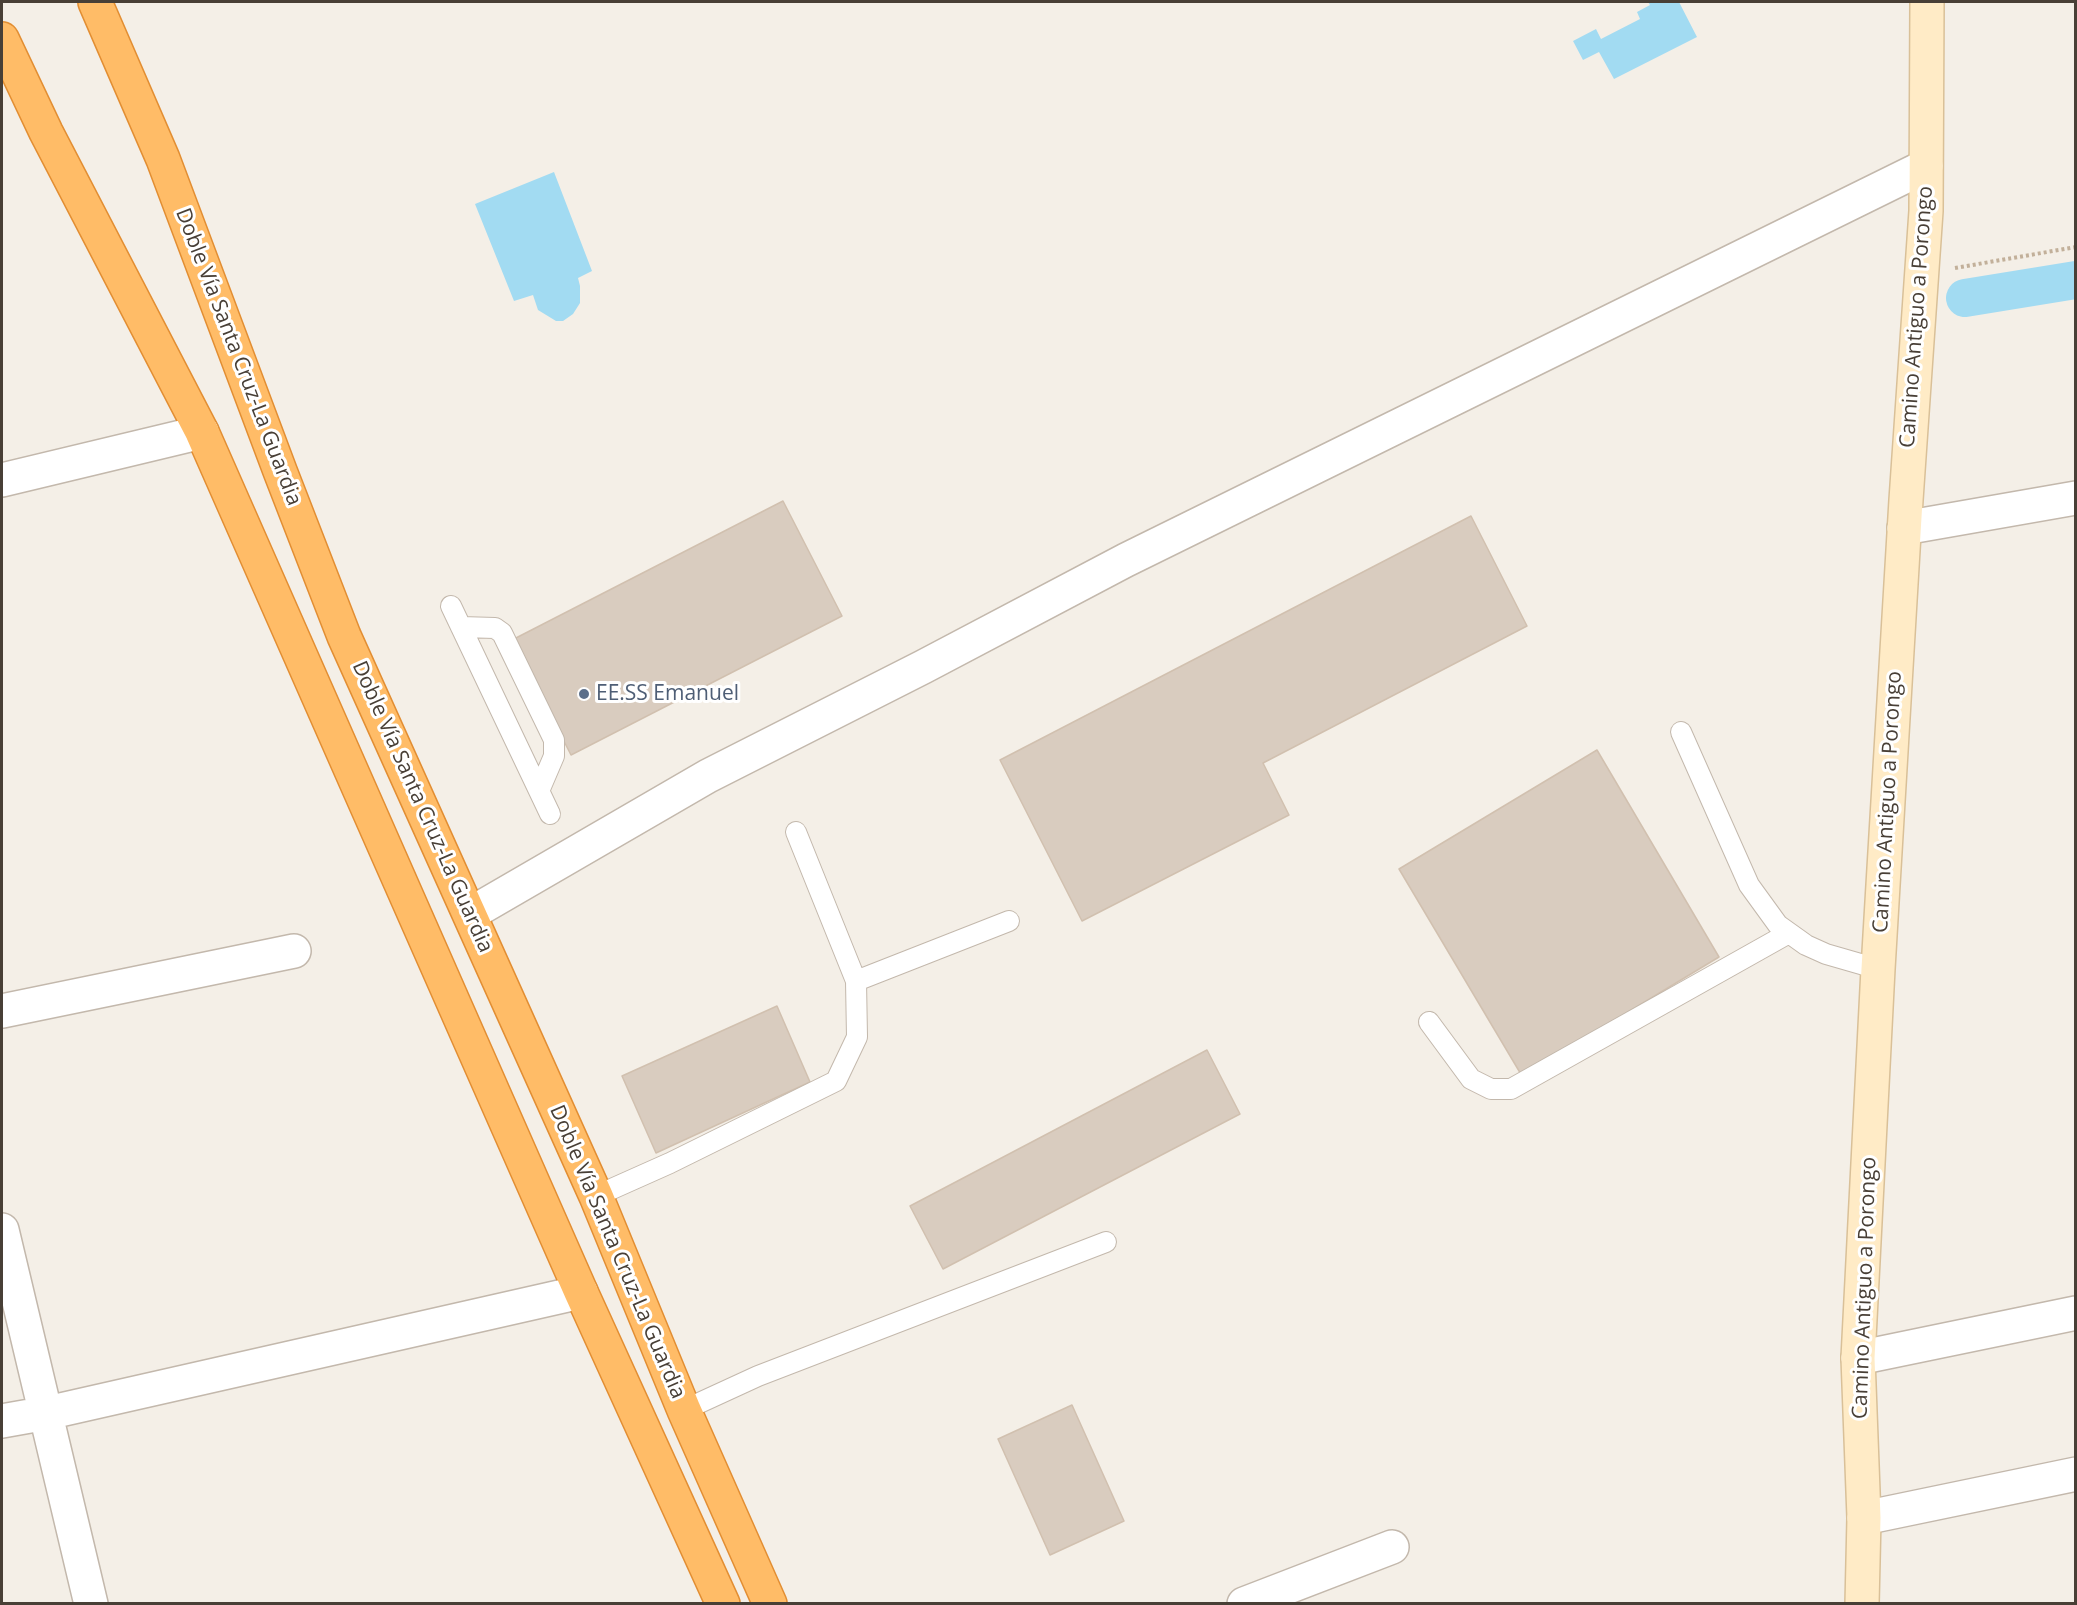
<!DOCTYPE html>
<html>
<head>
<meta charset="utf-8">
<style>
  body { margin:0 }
  #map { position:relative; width:2077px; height:1605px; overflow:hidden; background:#f4efe7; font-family:"Open Sans",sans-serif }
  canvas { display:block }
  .frame { position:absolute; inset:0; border:3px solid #483f36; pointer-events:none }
</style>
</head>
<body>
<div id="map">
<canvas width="2077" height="1605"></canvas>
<div class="frame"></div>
</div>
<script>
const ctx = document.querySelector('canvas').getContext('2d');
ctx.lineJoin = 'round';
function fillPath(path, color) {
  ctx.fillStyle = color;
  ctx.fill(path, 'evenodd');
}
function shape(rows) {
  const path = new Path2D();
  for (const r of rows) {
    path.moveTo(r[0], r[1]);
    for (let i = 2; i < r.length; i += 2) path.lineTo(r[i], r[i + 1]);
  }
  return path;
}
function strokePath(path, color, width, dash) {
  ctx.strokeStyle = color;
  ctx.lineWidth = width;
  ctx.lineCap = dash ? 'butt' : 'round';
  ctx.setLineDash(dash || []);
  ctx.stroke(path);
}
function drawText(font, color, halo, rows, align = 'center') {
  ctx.font = font + ' "Open Sans",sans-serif';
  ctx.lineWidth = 6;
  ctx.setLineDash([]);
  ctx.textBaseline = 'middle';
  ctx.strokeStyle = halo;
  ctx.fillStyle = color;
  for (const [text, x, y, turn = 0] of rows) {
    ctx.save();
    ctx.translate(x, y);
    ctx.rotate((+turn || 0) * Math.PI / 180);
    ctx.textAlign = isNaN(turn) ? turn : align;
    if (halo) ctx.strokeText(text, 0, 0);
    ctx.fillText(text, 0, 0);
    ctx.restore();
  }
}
fillPath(shape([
  [1648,2,1679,2,1697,37,1614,79,1599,52,1583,60,1573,41,1596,29,1601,39,1640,19,1637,12,1650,5],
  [554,172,592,271,578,278,580,286,580,303,573,314,563,321,556,321,538,310,533,295,514,301,475,204]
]), '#a2dbf2');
strokePath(shape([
  [1965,298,2076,280]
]), '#a2dbf2', 38);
const building = shape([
  [783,501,842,616,571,755,512,640,783,501],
  [1471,516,1527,626,1263,763,1289,815,1082,921,1000,760,1471,516],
  [1597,750,1719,957,1522,1076,1399,869,1597,750],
  [777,1006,810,1082,656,1153,622,1076,777,1006],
  [1207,1050,1240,1114,943,1269,910,1206,1207,1050],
  [1072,1405,1124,1521,1050,1555,998,1439,1072,1405]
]);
fillPath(building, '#d9ccbf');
strokePath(building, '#d1c0af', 1.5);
const lane = shape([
  [451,606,550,814],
  [461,627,495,628,502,633,554,740,554,756,539,791],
  [1681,732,1749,885,1778,925,1806,945,1826,954,1878,969],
  [856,981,1009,921],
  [1429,1022,1471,1079,1491,1089,1511,1089,1789,933],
  [596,1196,670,1163,836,1081,857,1037,856,981,796,832],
  [684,1410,758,1376,1106,1242]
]);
const street = shape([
  [2,480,202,432],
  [1904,528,2076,498],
  [470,914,708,776,923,667,1126,560,1926,166],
  [2,1011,294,951],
  [2,1230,91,1604],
  [1858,1358,2076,1313],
  [2,1421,47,1413,581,1292],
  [1864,1518,2076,1474],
  [1244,1604,1392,1547]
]);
const secondary = shape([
  [1862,1604,1864,1518,1858,1358,1878,969,1906,500,1926,211,1927,2]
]);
const highway = shape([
  [95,2,163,159,280,471,344,636,596,1196,684,1410,770,1604],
  [2,39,46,132,202,432,581,1292,723,1604]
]);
strokePath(lane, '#c3b8ac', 22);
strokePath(street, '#c3b8ac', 36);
strokePath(secondary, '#d9c098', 36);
strokePath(highway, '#e28e33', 36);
strokePath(shape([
  [1955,268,2076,247]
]), '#c2b09a', 4, [3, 3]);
strokePath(lane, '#fff', 20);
strokePath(street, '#fff', 33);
strokePath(secondary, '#ffebc6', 33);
strokePath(highway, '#ffbc67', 33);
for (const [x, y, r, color] of [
  [584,694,6,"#5c6f8a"]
]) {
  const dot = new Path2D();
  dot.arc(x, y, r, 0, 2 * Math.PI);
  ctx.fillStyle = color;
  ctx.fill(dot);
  strokePath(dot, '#fff', 2);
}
drawText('21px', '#483f36', '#fff', [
  ["Camino Antiguo a Porongo",1917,317,-86],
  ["Doble Vía Santa Cruz-La Guardia",238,357,69],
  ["Camino Antiguo a Porongo",1888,802,-87],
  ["Doble Vía Santa Cruz-La Guardia",422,807,66],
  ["Doble Vía Santa Cruz-La Guardia",617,1252,67],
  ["Camino Antiguo a Porongo",1865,1288,-88]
]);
drawText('21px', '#4e5e75', '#fff', [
  ["EE.SS Emanuel",596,694]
], 'left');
</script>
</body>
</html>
